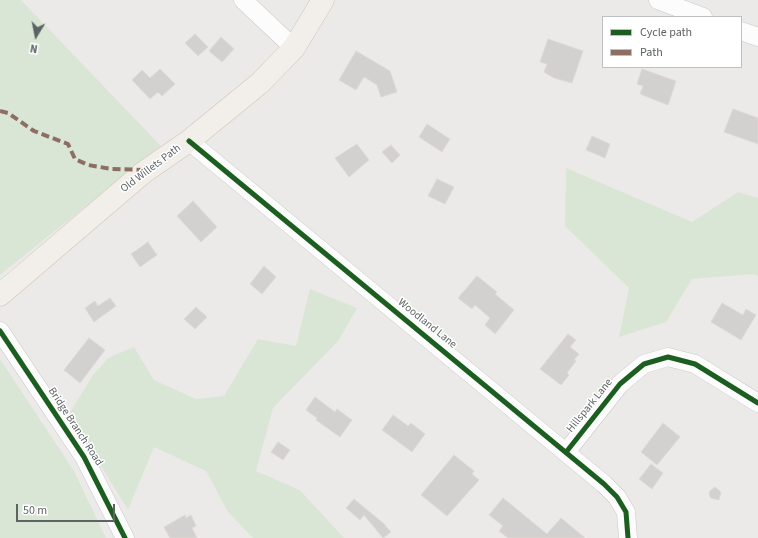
<!DOCTYPE html>
<html>
<head>
<meta charset="utf-8">
<style>
  body { margin:0 }
  #map { position:relative; width:758px; height:538px; overflow:hidden; background:#eceae8; font-family:"Source Sans 3",sans-serif }
  canvas { display:block }
  .legend { position:absolute; left:602px; top:16px; width:140px; height:52px; box-sizing:border-box; background:#fff; border:1px solid #bec0c1; margin:0; padding:5px 7px; list-style:none; font-size:12px; color:#5d6264 }
  .legend li { display:flex; align-items:center; gap:8px; height:20px }
  .legend b { width:20px; border:1px solid #bec0c1 }
  .north { position:absolute; left:16px; top:16px; width:40px; height:40px; -webkit-text-stroke:3px #fff; paint-order:stroke; rotate:190deg; font-size:11px; font-weight:700; line-height:16px; text-align:center; color:#5d6264 }
  .north::after { content:''; display:block; margin:auto; width:14px; height:18px; background:#5d6264; clip-path:polygon(50% 0,100% 100%,50% 72%,0 100%) }
  .scale { position:absolute; left:16px; top:504px; width:99px; height:18px; box-sizing:border-box; border:2px solid #5d6264; border-top:0; padding-left:5px; font-size:12px; line-height:14px; white-space:nowrap; color:#5d6264; -webkit-text-stroke:3px #fff; paint-order:stroke }
</style>
</head>
<body>
<div id="map">
<canvas width="758" height="538"></canvas>
<ul class="legend">
<li><b style="height:5px;background:#1b5e20"></b>Cycle path</li>
<li><b style="height:5px;background:#8d6e63"></b>Path</li>
</ul>
<div class="north">N</div>
<div class="scale">50 m</div>
</div>
<script>
const ctx = document.querySelector('canvas').getContext('2d');
ctx.lineJoin = 'round';
function fillPath(path, color) {
  ctx.fillStyle = color;
  ctx.fill(path, 'evenodd');
}
function shape(rows) {
  const path = new Path2D();
  for (const r of rows) {
    path.moveTo(r[0], r[1]);
    for (let i = 2; i < r.length; i += 2) path.lineTo(r[i], r[i + 1]);
  }
  return path;
}
function strokePath(path, color, width, dash) {
  ctx.strokeStyle = color;
  ctx.lineWidth = width;
  ctx.lineCap = dash ? 'butt' : 'round';
  ctx.setLineDash(dash || []);
  ctx.stroke(path);
}
function drawText(font, color, halo, rows, align = 'center') {
  ctx.font = font + ' "Source Sans 3",sans-serif';
  ctx.lineWidth = 3;
  ctx.setLineDash([]);
  ctx.textBaseline = 'middle';
  ctx.strokeStyle = halo;
  ctx.fillStyle = color;
  for (const [text, x, y, turn = 0] of rows) {
    ctx.save();
    ctx.translate(x, y);
    ctx.rotate((+turn || 0) * Math.PI / 180);
    ctx.textAlign = isNaN(turn) ? turn : align;
    if (halo) ctx.strokeText(text, 0, 0);
    ctx.fillText(text, 0, 0);
    ctx.restore();
  }
}
fillPath(shape([
  [0,0,21,0,161,146,0,275],
  [566,168,692,222,738,192,758,198,758,276,753,274,692,279,666,322,619,337,629,288,565,226],
  [310,289,357,308,339,340,273,408,256,471,300,490,344,538,253,538,228,512,206,471,154,447,128,510,69,414,93,375,108,358,134,347,154,380,196,399,224,396,258,339,296,346],
  [0,359,74,471,106,538,0,538]
]), '#d9e6d5');
const building = shape([
  [195,34,208,47,198,56,185,43,195,34],
  [221,37,234,49,222,62,209,51,221,37],
  [548,39,583,51,572,83,554,78,544,72,547,64,540,62,548,39],
  [356,51,390,71,397,92,381,97,377,85,364,77,356,90,339,80,356,51],
  [160,69,175,84,162,96,158,92,150,99,132,80,142,70,150,78,160,69],
  [642,69,676,81,668,105,640,94,643,86,637,84,642,69],
  [733,109,758,118,758,144,724,132,733,109],
  [427,124,450,139,442,152,419,137,427,124],
  [592,136,610,144,605,158,586,150,592,136],
  [357,144,369,160,349,177,335,158,357,144],
  [391,145,400,155,392,163,382,152,391,145],
  [437,179,454,187,445,204,428,196,437,179],
  [193,201,217,227,201,242,177,216,193,201],
  [148,242,157,255,140,267,131,254,148,242],
  [264,266,276,277,262,294,250,284,264,266],
  [477,276,497,292,495,294,514,310,495,334,485,325,490,318,475,305,472,309,458,298,477,276],
  [110,298,116,306,94,322,85,308,95,301,98,306,110,298],
  [722,303,743,315,746,309,756,315,741,340,711,322,722,303],
  [196,307,207,317,195,329,184,319,196,307],
  [568,334,576,340,570,347,579,354,574,360,576,361,567,373,569,375,561,385,540,369,568,334],
  [89,338,105,350,80,383,64,370,89,338],
  [315,397,335,412,337,409,352,420,340,437,316,420,317,418,306,410,315,397],
  [393,415,408,426,411,423,425,434,412,452,382,430,393,415],
  [663,423,680,437,657,465,641,452,663,423],
  [278,442,290,450,283,460,271,452,278,442],
  [454,455,474,471,472,474,479,480,447,516,421,495,454,455],
  [651,464,663,473,652,489,639,479,651,464],
  [715,487,721,492,719,500,711,498,709,495,710,491,715,487],
  [503,498,547,534,561,518,585,538,508,538,499,531,503,526,489,515,503,498],
  [354,499,383,523,391,532,383,538,364,515,360,520,346,508,354,499],
  [185,515,186,518,191,515,196,526,192,528,197,538,170,538,164,527,185,515]
]);
fillPath(building, '#d3d1d0');
strokePath(building, '#dcd9d7', 1);
const minor = shape([
  [243,0,294,48],
  [658,0,703,17],
  [741,31,758,37],
  [189,141,604,484,617,497,626,512,628,538],
  [0,331,84,457,125,538],
  [567,451,620,384,644,364,668,357,695,364,758,403]
]);
const major = shape([
  [0,295,144,172,189,141,260,83,294,48,323,0]
]);
strokePath(minor, '#c9c8c7', 19);
strokePath(major, '#d1c5b8', 23);
strokePath(minor, '#fcfcfc', 18);
strokePath(major, '#f2eee9', 22);
strokePath(shape([
  [0,111,8,113,34,131,68,144,75,159,88,165,112,169,147,170]
]), '#8d6e63', 4, [8, 4]);
strokePath(shape([
  [189,141,604,484,617,497,626,512,628,538],
  [0,331,84,457,125,538],
  [567,451,620,384,644,364,668,357,695,364,758,403]
]), '#1b5e20', 5);
drawText('11px', '#5d6264', '#fff', [
  ["Old Willets Path",151,169,-37],
  ["Woodland Lane",427,324,39],
  ["Hillspark Lane",590,406,-51],
  ["Bridge Branch Road",75,427,57]
]);
</script>
</body>
</html>
